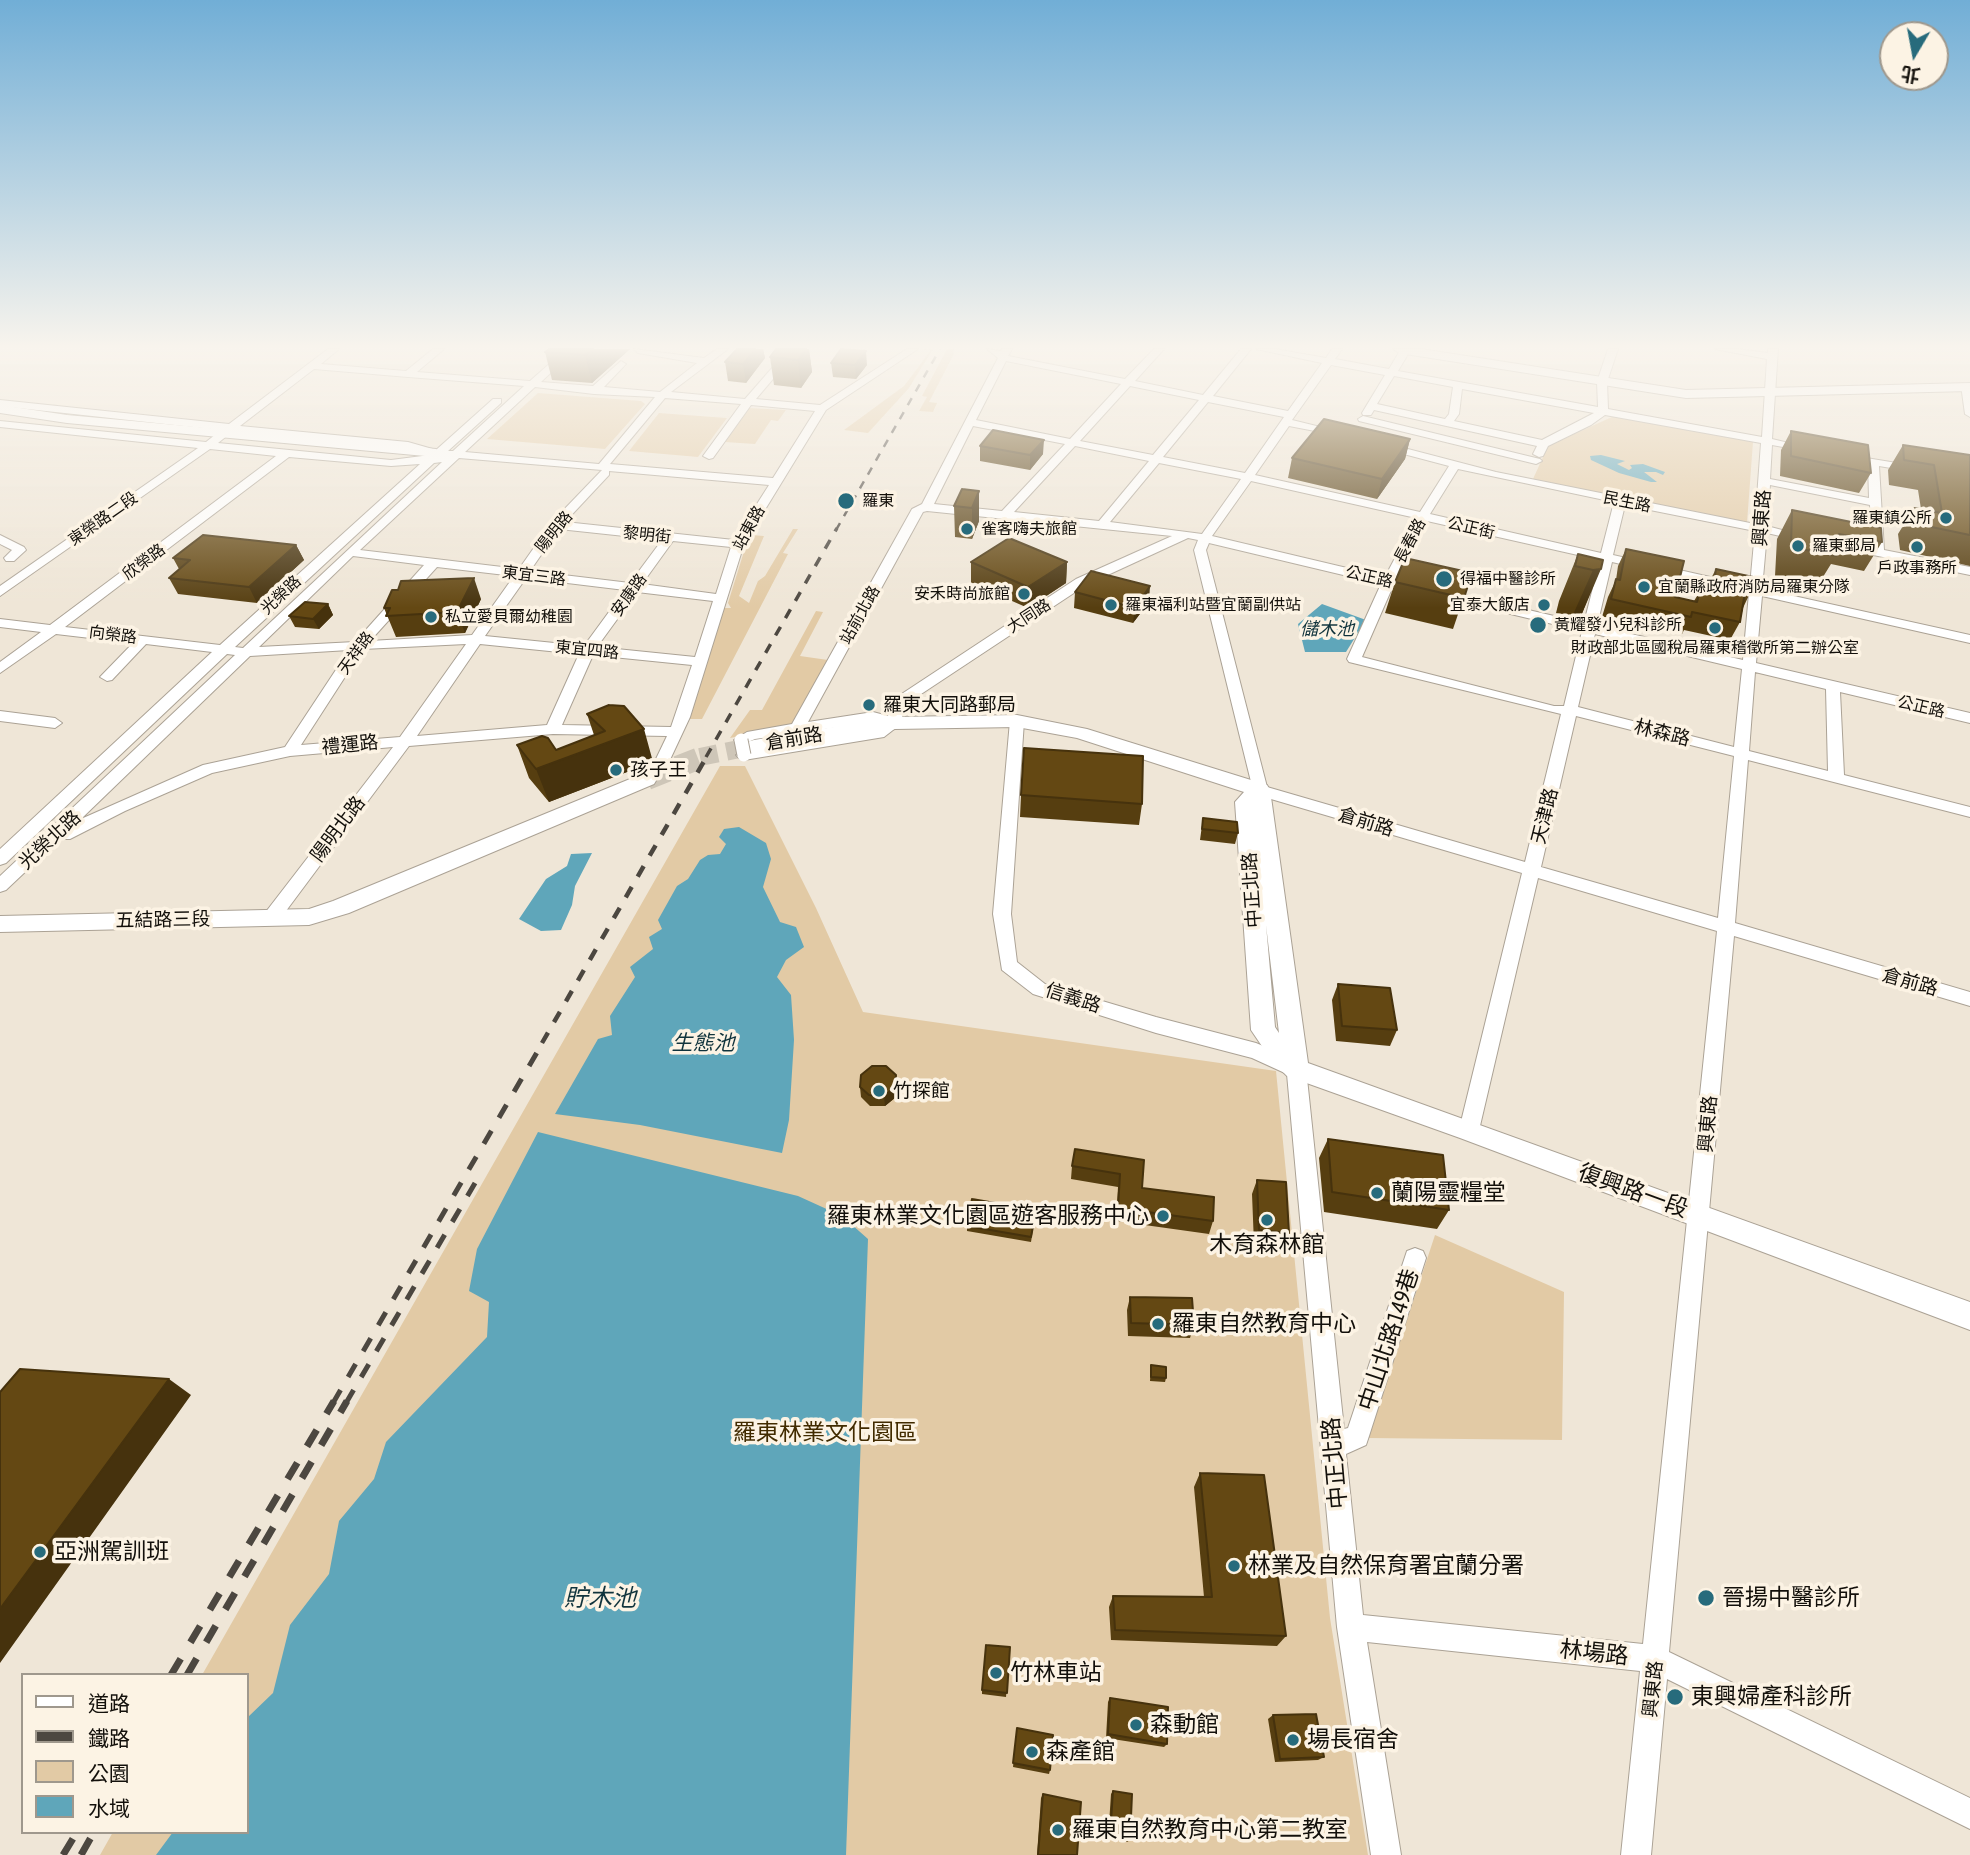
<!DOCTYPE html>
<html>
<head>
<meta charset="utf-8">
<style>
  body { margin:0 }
  #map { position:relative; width:1970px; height:1855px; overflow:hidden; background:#efe6d7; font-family:"Asap Condensed","Noto Sans TC",sans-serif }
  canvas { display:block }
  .legend { position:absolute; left:21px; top:1673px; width:228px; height:161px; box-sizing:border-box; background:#fcf3e4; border:2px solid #9f988d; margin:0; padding:9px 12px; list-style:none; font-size:21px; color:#13100b }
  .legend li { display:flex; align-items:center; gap:14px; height:35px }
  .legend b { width:35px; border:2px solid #9f988d }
  .north { position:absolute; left:1879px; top:21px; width:70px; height:70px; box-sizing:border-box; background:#fcf3e4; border:2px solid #9f988d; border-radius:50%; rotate:190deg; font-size:19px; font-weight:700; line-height:28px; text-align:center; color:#13100b }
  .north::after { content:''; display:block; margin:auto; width:24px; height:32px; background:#276b7c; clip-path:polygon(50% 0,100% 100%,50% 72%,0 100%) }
</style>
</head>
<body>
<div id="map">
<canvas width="1970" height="1855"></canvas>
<ul class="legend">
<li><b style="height:9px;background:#fff"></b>道路</li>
<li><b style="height:9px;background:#4c4740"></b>鐵路</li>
<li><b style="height:19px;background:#e2caa5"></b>公園</li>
<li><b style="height:19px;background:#5fa6ba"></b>水域</li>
</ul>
<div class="north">北</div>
</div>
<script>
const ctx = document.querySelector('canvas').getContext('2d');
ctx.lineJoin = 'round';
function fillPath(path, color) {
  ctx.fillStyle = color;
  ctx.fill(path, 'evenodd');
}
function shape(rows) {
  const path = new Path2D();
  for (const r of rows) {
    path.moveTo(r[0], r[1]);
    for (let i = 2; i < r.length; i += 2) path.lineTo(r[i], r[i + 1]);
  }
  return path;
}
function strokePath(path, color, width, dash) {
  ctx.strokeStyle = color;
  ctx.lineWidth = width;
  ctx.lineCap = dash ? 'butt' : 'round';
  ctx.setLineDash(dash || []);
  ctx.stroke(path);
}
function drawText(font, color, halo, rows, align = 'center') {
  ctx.font = font + ' "Asap Condensed","Noto Sans TC",sans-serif';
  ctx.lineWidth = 7;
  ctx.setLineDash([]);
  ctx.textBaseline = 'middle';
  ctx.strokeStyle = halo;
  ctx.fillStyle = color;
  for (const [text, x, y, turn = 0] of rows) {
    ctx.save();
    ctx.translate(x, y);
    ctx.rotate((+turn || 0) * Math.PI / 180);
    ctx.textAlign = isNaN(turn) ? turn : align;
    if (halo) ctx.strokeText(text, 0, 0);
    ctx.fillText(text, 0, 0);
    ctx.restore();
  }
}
fillPath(shape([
  [918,349,933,349,909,388,868,433,844,430,904,386,931,350],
  [947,349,954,349,953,356,929,402,937,403,933,412,919,411,927,397,922,396],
  [538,393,641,401,645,404,605,449,487,439],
  [749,408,786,410,778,421,771,420,755,444,725,442],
  [659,413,727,418,698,457,629,451],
  [1614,416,1753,442,1747,523,1533,479,1548,446],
  [793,529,798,529,783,553,788,554,702,719,689,719,722,608,731,608,728,603,746,545,752,535,764,536,739,596,749,603,758,581,765,576],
  [816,611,823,612,800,656,828,660,795,725,730,738,750,710,762,710],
  [720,766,745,766,816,908,863,1012,1276,1071,1330,1618,1368,1855,100,1855,113,1832,247,1832,247,1675,202,1675],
  [1435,1235,1564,1292,1562,1440,1368,1438]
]), '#e2caa5');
fillPath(shape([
  [1601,455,1625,461,1617,464,1629,470,1632,468,1630,465,1643,464,1665,472,1663,475,1656,472,1644,472,1657,482,1651,482,1619,473,1591,460,1590,456],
  [1322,604,1366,620,1346,652,1305,652,1298,624],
  [739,827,766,843,771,859,763,887,780,922,796,927,804,947,786,960,777,977,791,995,794,1040,789,1120,782,1153,640,1125,555,1114,598,1039,612,1035,610,1016,635,977,630,967,653,949,649,937,662,929,658,920,677,886,688,879,700,860,708,855,720,854,726,844,719,837,724,829],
  [592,853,575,886,572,905,561,930,541,931,519,919,546,879,567,866,571,854],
  [538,1132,798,1196,842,1216,868,1239,846,1855,156,1855,173,1832,247,1832,247,1718,273,1693,290,1625,329,1574,339,1521,374,1479,386,1442,487,1337,489,1302,469,1291,477,1249]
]), '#5fa6ba');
strokePath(shape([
  [700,757,754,746]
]), '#cec6b8', 18, [18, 9]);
strokePath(shape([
  [647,779,705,756]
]), '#cec6b8', 22, [22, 11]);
const minor = shape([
  [328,349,339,349,321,364,406,371,433,349,444,349,417,372,530,381,566,349,576,349,541,382,593,386,621,361,626,364,604,387,660,392,697,363,638,353,634,349,704,358,717,349,728,349,671,392,745,399,785,353,780,349,791,349,795,353,756,399,820,405,907,349,918,349,826,410,744,544,690,717,668,764,658,764,655,761,667,736,553,734,409,746,277,923,271,924,265,923,262,918,265,913,393,747,290,756,212,773,125,811,70,839,60,839,6,890,0,892,0,876,235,655,227,654,6,863,0,865,0,849,212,652,146,644,112,680,107,681,100,677,133,643,56,634,0,673,0,662,41,632,0,627,0,619,50,625,276,456,210,449,0,596,0,586,198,448,0,427,0,421,206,442,221,430,0,406,0,400,229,424,328,349],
  [314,369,408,377,524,386,453,451,448,451,501,403,501,399,493,399,436,450,408,442,240,426,314,369],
  [535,387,594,394,655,397,599,464,465,452,535,387],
  [665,398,741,404,703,456,709,459,713,458,751,405,815,411,773,478,610,464,665,398],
  [233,431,407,448,430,455,391,460,218,443,233,431],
  [289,457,391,466,420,464,220,645,65,627,289,457],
  [459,458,602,470,552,522,519,569,360,550,459,458],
  [442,462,243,648,235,647,434,463,442,462],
  [609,471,769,485,734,540,565,522,609,475,609,471],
  [559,529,662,540,630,583,530,571,559,529],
  [673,541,731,547,716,594,642,584,673,541],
  [353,556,424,565,355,642,259,647,353,556],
  [437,567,514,576,472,635,370,641,437,567],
  [526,578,625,590,584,646,485,636,526,578],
  [637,592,713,601,695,657,597,647,637,592],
  [466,644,400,737,301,745,363,649,466,644],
  [480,644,579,654,547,725,417,736,480,644],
  [349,650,285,747,203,765,81,819,250,656,349,650],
  [593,655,692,665,671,727,562,725,593,655],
  [987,349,1001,351,1002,349,1012,349,1008,356,1125,379,1154,349,1164,349,1135,381,1203,395,1241,349,1251,349,1213,396,1288,411,1322,363,1256,349,1275,349,1326,358,1332,349,1342,349,1335,359,1389,369,1401,349,1411,349,1398,371,1598,407,1597,382,1608,349,1618,349,1607,382,1608,409,1762,437,1767,359,1715,349,1737,349,1768,353,1768,349,1778,349,1772,439,1810,448,1805,451,1772,445,1770,479,1869,498,1868,463,1842,458,1842,454,1915,466,1921,469,1915,472,1879,466,1884,550,1970,567,1970,575,1849,550,1849,544,1853,543,1872,547,1870,505,1770,485,1767,526,1808,537,1802,541,1767,533,1762,589,1970,635,1970,643,1762,596,1756,663,1970,713,1970,723,1840,692,1844,775,1970,807,1970,817,1748,760,1735,923,1970,992,1970,1006,1734,936,1669,1652,1970,1798,1970,1829,1667,1679,1651,1855,1621,1855,1640,1671,1367,1642,1401,1855,1371,1855,1337,1627,1287,1074,1252,1058,1156,1033,1033,994,1002,970,993,914,1010,721,1017,716,1024,721,1011,914,1017,962,1045,984,1156,1017,1256,1043,1303,1063,1306,1069,1344,1429,1348,1428,1407,1251,1415,1248,1423,1251,1426,1258,1369,1436,1366,1445,1346,1454,1363,1615,1643,1644,1717,931,1538,878,1479,1130,1476,1136,1469,1139,1462,1136,1459,1130,1522,873,1254,794,1194,550,1198,540,1188,538,1086,585,903,706,902,723,884,737,744,760,739,758,736,755,744,750,875,730,883,724,873,722,755,739,741,745,734,740,747,732,792,724,912,509,922,504,998,358,987,349],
  [1006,361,1121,384,1070,439,976,420,1006,361],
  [1331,365,1385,375,1362,413,1363,415,1371,415,1374,410,1537,446,1533,454,1539,457,1543,456,1548,446,1591,425,1605,415,1761,443,1755,524,1496,472,1385,443,1380,446,1381,448,1449,466,1420,512,1255,475,1289,426,1341,436,1341,432,1292,420,1331,365],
  [1394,376,1453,387,1449,414,1445,419,1377,404,1394,376],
  [1130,386,1199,400,1153,455,1080,441,1130,386],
  [1462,389,1594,413,1542,440,1454,421,1459,414,1462,389],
  [1208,402,1284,417,1245,473,1163,457,1208,402],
  [973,426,1065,444,1002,511,934,504,973,426],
  [1075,446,1149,461,1099,521,1014,512,1075,446],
  [1159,463,1241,479,1202,534,1110,522,1159,463],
  [1458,469,1614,502,1601,553,1430,514,1458,469],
  [1251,481,1416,518,1385,577,1212,536,1251,481],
  [1625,505,1755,531,1750,586,1613,555,1625,505],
  [927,511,1172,536,1076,579,891,701,888,716,873,712,808,722,923,512,927,511],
  [1427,521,1600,560,1584,623,1396,579,1427,521],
  [1209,543,1381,584,1347,659,1349,662,1561,714,1525,862,1267,787,1206,550,1209,543],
  [1612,562,1749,593,1743,660,1597,626,1612,562],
  [1393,586,1582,631,1564,706,1554,706,1362,657,1393,586],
  [1595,634,1742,669,1734,747,1578,707,1595,634],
  [1755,672,1826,689,1828,771,1749,751,1755,672],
  [1576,716,1734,756,1718,918,1541,867,1576,716],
  [1961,385,1970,387,1970,417,1965,414,1961,385],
  [1363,416,1540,459,1542,461,1536,464,1359,421,1358,419,1363,416],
  [0,535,24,547,26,550,14,561,6,561,4,558,12,550,0,544,0,535],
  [0,711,55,718,62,723,55,728,0,721,0,711]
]);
const major = shape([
  [1393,349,1421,349,1686,390,1970,383,1970,391,1686,398,1399,353,1393,349],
  [0,405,67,415,436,449,443,453,436,457,67,423,0,413,0,405],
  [1017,715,1087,729,1267,785,1270,790,1308,1063,1970,1302,1970,1330,1460,1138,1287,1076,1272,1061,1251,1030,1235,802,1244,792,1077,738,1017,727,895,729,754,752,747,750,744,746,747,742,754,740,895,717,1017,715],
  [1266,925,1279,1033,1275,1027,1266,925],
  [647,772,654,774,657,779,654,784,349,913,309,925,0,932,0,916,309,909,333,901,647,772]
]);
strokePath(minor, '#aba295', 2);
strokePath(major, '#aba295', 2);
fillPath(minor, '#fff');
fillPath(major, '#fff');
strokePath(shape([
  [836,530,940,349]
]), '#4c4740', 2.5, [8, 8]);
strokePath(shape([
  [706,757,837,528]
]), '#4c4740', 3.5, [10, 10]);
strokePath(shape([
  [542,1043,707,756]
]), '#4c4740', 4.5, [12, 12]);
strokePath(shape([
  [333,1403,543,1042],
  [346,1403,478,1178]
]), '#4c4740', 5, [15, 15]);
strokePath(shape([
  [171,1675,334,1401],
  [187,1675,347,1401],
  [63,1855,77,1832],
  [81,1855,94,1832]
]), '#4c4740', 7, [19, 19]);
const minorBridge = shape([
  [741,740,744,755]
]);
strokePath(minorBridge, '#aba295', 15, []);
strokePath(minorBridge, '#fff', 13);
fillPath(shape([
  [630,349,592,383,552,380,545,352],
  [737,349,763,349,765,358,746,383,728,381,725,362],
  [776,349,809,349,812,372,801,388,774,385,770,357],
  [831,363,867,365,856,379,833,377],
  [1791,431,1871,473,1859,493,1780,476,1781,450],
  [1410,439,1405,459,1377,499,1288,478,1292,458],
  [1903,445,1970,455,1970,566,1900,550,1898,534,1914,508,1921,509,1918,490,1889,485,1888,470],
  [980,446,1043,454,1030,470,980,461],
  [979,491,979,521,972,539,955,537,954,506],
  [1792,510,1882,542,1864,571,1831,564,1818,585,1775,576,1777,539],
  [296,545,304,560,257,603,178,594,169,578,179,569,173,558],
  [1626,549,1675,597,1694,601,1700,591,1706,592,1707,586,1716,569,1750,593,1743,608,1740,622,1730,640,1684,630,1682,634,1602,617,1608,597,1616,580,1618,566],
  [1578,554,1603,560,1581,616,1572,617,1556,613,1559,601],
  [971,562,1067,562,1066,583,1028,608,971,583],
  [1472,573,1453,629,1385,613,1395,582],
  [398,590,481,599,465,633,396,637,384,608],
  [1075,592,1149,602,1133,623,1074,608],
  [328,604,333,615,319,629,295,627,289,616],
  [587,714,653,762,549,802,529,778,517,745,556,750,594,735],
  [1021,795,1142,804,1139,825,1020,817],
  [1203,818,1238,833,1235,844,1200,840],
  [1338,984,1397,1030,1390,1046,1336,1041,1332,1000],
  [897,1085,896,1097,885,1106,870,1106,861,1097,860,1087],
  [1328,1139,1449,1210,1437,1229,1324,1212,1319,1158],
  [1144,1160,1142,1188,1213,1221,1209,1234,1116,1221,1118,1187,1071,1179,1072,1166],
  [1257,1180,1289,1233,1283,1247,1254,1244,1252,1194],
  [1036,1210,1031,1242,967,1231,967,1226],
  [1130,1297,1194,1325,1190,1338,1128,1336,1127,1310],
  [1151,1365,1166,1378,1165,1382,1150,1381],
  [1200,1473,1286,1636,1277,1646,1111,1640,1109,1607,1113,1596,1204,1597,1194,1487],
  [1010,1647,1006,1697,982,1694,982,1690],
  [1110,1698,1167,1744,1164,1747,1106,1738,1108,1702],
  [1273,1715,1324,1757,1318,1760,1275,1762,1268,1719],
  [1017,1728,1050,1770,1049,1774,1013,1767],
  [1113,1791,1130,1840,1127,1842,1108,1839,1111,1794],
  [1043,1794,1077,1855,1037,1855,1041,1798]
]), '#563e10');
fillPath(shape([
  [593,349,630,349,592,383,585,355],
  [755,349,763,349,765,358,746,383,743,364],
  [806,349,809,349,812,372,801,388,798,360],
  [866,351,867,365,856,379,855,365],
  [1410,439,1405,459,1377,499,1382,479],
  [1044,440,1043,454,1030,470,1030,455],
  [979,491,979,521,972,539,972,508],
  [296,545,304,560,257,603,249,587],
  [1067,562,1066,583,1028,608,1028,587],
  [1601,569,1581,616,1572,617,1593,570],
  [474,578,481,599,465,633,457,612],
  [1150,586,1149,602,1133,623,1135,608],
  [328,604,333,615,319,629,313,619],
  [644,729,653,762,549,802,536,769],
  [896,1075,897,1085,896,1097,885,1106,884,1096],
  [169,1379,191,1395,0,1663,0,1609]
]), '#46320d');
const building = shape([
  [549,349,593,349,585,355,545,352,549,349],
  [737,349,755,349,743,364,725,362,737,349],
  [776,349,806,349,798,360,770,357,776,349],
  [841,349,866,351,855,365,831,363,841,349],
  [1324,419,1410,439,1382,479,1292,458,1324,419],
  [993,430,1044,440,1030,455,980,446,993,430],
  [1791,431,1868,445,1871,473,1791,456,1791,431],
  [1903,445,1970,455,1970,535,1917,524,1914,508,1942,513,1934,465,1904,460,1903,445],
  [962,489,979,491,972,508,954,506,962,489],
  [1792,510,1881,528,1882,542,1839,534,1836,556,1791,547,1792,510],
  [203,535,296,545,249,587,169,578,190,560,173,558,203,535],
  [1009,538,1067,562,1028,587,971,562,1009,538],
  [1626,549,1684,561,1675,597,1697,602,1700,591,1712,594,1716,569,1753,577,1750,593,1745,592,1740,622,1692,612,1691,617,1611,599,1616,579,1620,580,1626,549],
  [1578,554,1603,560,1601,569,1593,570,1575,566,1578,554],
  [1405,558,1472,573,1464,598,1395,582,1405,558],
  [1091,571,1150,586,1135,608,1075,592,1091,571],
  [474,578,457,612,386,616,390,608,384,608,392,590,398,590,401,581,474,578],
  [305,602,328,604,313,619,289,616,305,602],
  [609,705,624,706,644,729,536,769,517,745,542,736,548,738,556,750,605,731,587,714,609,705],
  [1024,748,1143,756,1142,804,1021,795,1024,748],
  [1203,818,1237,822,1238,833,1202,829,1203,818],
  [1338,984,1390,988,1397,1030,1342,1026,1338,984],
  [872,1066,886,1066,896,1075,895,1087,884,1096,869,1095,860,1087,861,1075,872,1066],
  [1328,1139,1443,1155,1449,1210,1332,1192,1328,1139],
  [1075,1149,1144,1160,1142,1188,1214,1197,1213,1221,1118,1208,1120,1174,1072,1166,1075,1149],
  [1257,1180,1286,1182,1289,1233,1259,1230,1257,1180],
  [972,1199,1036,1210,1031,1237,967,1226,972,1199],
  [1130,1297,1192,1298,1194,1325,1131,1323,1130,1297],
  [1151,1365,1166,1367,1166,1378,1151,1377,1151,1365],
  [20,1369,169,1379,0,1609,0,1392,20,1369],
  [1200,1473,1264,1475,1286,1636,1115,1630,1113,1596,1212,1597,1200,1473],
  [986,1645,1010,1647,1007,1693,982,1690,986,1645],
  [1110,1698,1168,1707,1167,1744,1108,1734,1110,1698],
  [1316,1714,1324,1757,1280,1759,1273,1715,1316,1714],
  [1017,1728,1053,1735,1050,1770,1013,1763,1017,1728],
  [1113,1791,1132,1794,1130,1840,1110,1836,1113,1791],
  [1043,1794,1081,1802,1077,1855,1038,1855,1043,1794]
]);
fillPath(building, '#644813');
strokePath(building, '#46320d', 2);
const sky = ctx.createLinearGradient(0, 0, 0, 608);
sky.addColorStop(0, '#71aed6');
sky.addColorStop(0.57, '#f8f4ed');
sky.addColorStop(1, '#f8f4ed00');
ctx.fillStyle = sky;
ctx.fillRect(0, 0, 1970, 608);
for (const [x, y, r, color] of [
  [846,501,9,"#276b7c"],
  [1946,518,7,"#276b7c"],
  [967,529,7,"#276b7c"],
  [1798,546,7,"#276b7c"],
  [1917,547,7,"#276b7c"],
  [1444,579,9,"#276b7c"],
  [1644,587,7,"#276b7c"],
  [1024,594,7,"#276b7c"],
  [1111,605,7,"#276b7c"],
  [1544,605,7,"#276b7c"],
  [431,617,7,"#276b7c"],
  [1538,625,9,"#276b7c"],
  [1715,628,7,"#276b7c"],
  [869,705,7,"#276b7c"],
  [616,770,7,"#276b7c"],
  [879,1091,7,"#276b7c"],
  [1377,1193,7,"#276b7c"],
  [1163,1216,7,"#276b7c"],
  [1267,1220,7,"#276b7c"],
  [1158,1324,7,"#276b7c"],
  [40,1552,7,"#276b7c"],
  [1234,1566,7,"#276b7c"],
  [1706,1598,9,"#276b7c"],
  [996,1673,7,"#276b7c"],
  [1675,1697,9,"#276b7c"],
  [1136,1725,7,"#276b7c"],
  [1293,1740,7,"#276b7c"],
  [1032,1752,7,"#276b7c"],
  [1058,1830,7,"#276b7c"]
]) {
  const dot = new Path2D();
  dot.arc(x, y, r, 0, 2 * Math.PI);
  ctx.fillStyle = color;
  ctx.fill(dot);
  strokePath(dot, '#fcf3e4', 2.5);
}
drawText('16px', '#13100b', '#fcf3e4', [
  ["羅東",862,501],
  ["羅東鎮公所",1932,518,"right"],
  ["雀客嗨夫旅館",981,529],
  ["羅東郵局",1812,546],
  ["戶政事務所",1917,568,"center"],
  ["得福中醫診所",1460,579],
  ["宜蘭縣政府消防局羅東分隊",1658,587],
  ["安禾時尚旅館",1010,594,"right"],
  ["羅東福利站暨宜蘭副供站",1125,605],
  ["宜泰大飯店",1530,605,"right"],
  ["私立愛貝爾幼稚園",445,617],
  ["黃耀發小兒科診所",1554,625],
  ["財政部北區國稅局羅東稽徵所第二辦公室",1715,648,"center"]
], 'left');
drawText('16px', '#13100b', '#fcf3e4', [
  ["民生路",1627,502,11],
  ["東榮路二段",103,519,-35],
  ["站東路",749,528,-61],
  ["公正街",1471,528,13],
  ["陽明路",554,532,-51],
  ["黎明街",647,535,6],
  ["長春路",1410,541,-62],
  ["欣榮路",144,562,-37],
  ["東宜三路",534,576,7],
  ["公正路",1369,577,13],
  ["光榮路",281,595,-43],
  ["安康路",629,595,-54],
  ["站前北路",860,615,-61],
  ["大同路",1029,616,-33],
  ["向榮路",113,635,7],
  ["東宜四路",587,650,6],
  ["天祥路",356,653,-54],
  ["公正路",1921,707,13]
]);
drawText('italic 18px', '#10333c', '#fcf3e4', [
  ["儲木池",1327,629]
]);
drawText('19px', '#13100b', '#fcf3e4', [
  ["興東路",1762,518,-86],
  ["林森路",1662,733,14],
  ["倉前路",794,739,-10],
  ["禮運路",350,745,-6],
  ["天津路",1545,816,-76],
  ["倉前路",1366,822,17],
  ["陽明北路",338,829,-53],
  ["光榮北路",50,840,-43],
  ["中正北路",1252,890,-94],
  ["五結路三段",163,920,-1],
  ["倉前路",1910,982,16],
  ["信義路",1073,998,18],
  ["興東路",1708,1124,-85],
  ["興東路",1653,1689,-84]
]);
drawText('19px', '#13100b', '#fcf3e4', [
  ["羅東大同路郵局",883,705],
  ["孩子王",630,770],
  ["竹探館",893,1091]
], 'left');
drawText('italic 21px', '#10333c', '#fcf3e4', [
  ["生態池",703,1043]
]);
drawText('23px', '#13100b', '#fcf3e4', [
  ["復興路一段",1633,1191,20],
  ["中山北路149巷",1389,1340,-72],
  ["中正北路",1335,1463,-95],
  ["林場路",1594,1653,6]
]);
drawText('23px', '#13100b', '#fcf3e4', [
  ["蘭陽靈糧堂",1391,1193],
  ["羅東林業文化園區遊客服務中心",1149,1216,"right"],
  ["木育森林館",1267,1245,"center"],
  ["羅東自然教育中心",1172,1324],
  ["亞洲駕訓班",54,1552],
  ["林業及自然保育署宜蘭分署",1248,1566],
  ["晉揚中醫診所",1722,1598],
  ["竹林車站",1010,1673],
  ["東興婦產科診所",1691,1697],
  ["森動館",1150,1725],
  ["場長宿舍",1307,1740],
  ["森產館",1046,1752],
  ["羅東自然教育中心第二教室",1072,1830]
], 'left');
drawText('23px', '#412b00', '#fcf3e4', [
  ["羅東林業文化園區",825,1433]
]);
drawText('italic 24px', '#10333c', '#fcf3e4', [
  ["貯木池",600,1598]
]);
</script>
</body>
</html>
